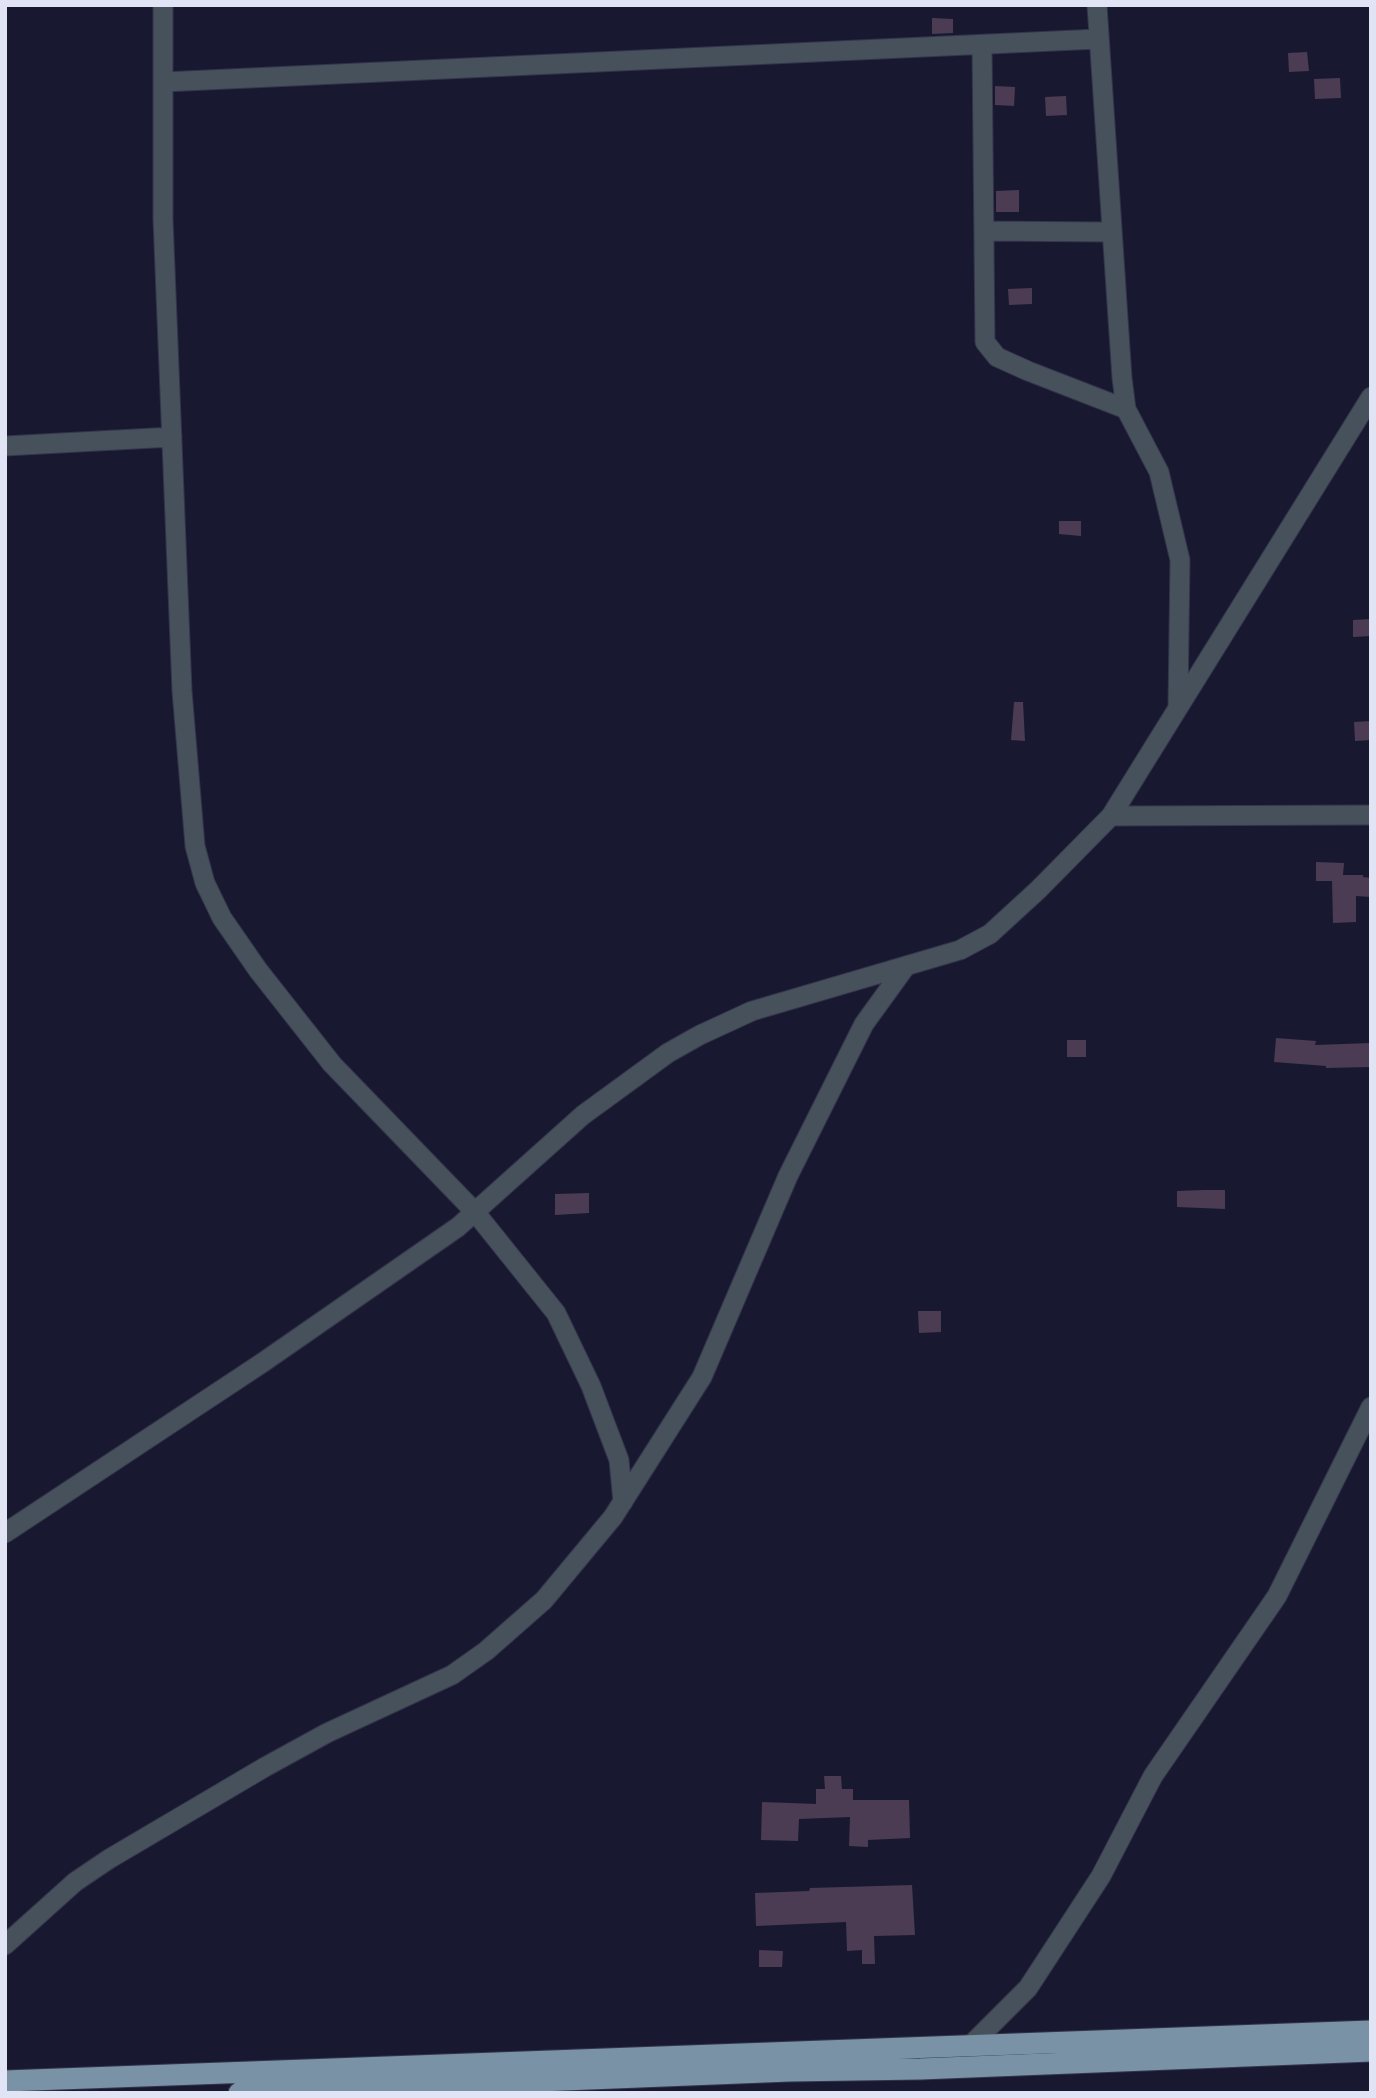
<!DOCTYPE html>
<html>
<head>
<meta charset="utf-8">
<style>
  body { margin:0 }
  #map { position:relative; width:1376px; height:2098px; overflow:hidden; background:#181931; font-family:Lora,serif }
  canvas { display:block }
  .frame { position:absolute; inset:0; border:7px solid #e1e4f5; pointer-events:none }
</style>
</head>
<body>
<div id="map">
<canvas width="1376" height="2098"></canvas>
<div class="frame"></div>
</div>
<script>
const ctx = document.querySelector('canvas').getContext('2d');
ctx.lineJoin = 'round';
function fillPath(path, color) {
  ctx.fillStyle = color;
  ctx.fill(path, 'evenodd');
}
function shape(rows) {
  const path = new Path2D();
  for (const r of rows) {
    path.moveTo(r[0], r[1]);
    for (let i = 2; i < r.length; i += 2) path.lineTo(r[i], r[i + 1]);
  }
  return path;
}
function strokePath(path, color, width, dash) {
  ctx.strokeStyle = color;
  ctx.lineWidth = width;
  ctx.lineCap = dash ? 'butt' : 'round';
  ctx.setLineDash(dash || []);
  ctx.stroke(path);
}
fillPath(shape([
  [932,18,953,19,953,33,932,34],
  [1307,52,1309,71,1289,72,1288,53],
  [1340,78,1341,98,1315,99,1314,79],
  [995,86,1015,87,1014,106,995,105],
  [1066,96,1067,115,1046,116,1045,97],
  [1019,190,1019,212,996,212,996,191],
  [1032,288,1032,304,1009,305,1008,289],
  [1059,521,1081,521,1081,536,1059,534],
  [1371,619,1371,636,1353,637,1353,620],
  [1014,702,1023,702,1025,741,1011,740],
  [1371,721,1371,740,1355,741,1354,722],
  [1316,862,1344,863,1343,875,1363,875,1363,877,1371,878,1371,897,1356,896,1356,922,1333,923,1332,881,1316,881],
  [1276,1038,1316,1041,1315,1045,1371,1043,1371,1067,1326,1068,1326,1066,1274,1062],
  [1067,1040,1086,1040,1086,1057,1067,1057],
  [1204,1190,1225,1190,1225,1209,1177,1207,1177,1191],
  [589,1193,589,1213,555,1215,555,1194],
  [918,1311,941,1311,941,1332,919,1333],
  [824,1776,841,1776,842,1789,853,1789,853,1800,909,1800,910,1838,868,1840,868,1847,849,1846,850,1817,799,1819,798,1841,761,1840,762,1802,816,1804,816,1789,825,1789],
  [912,1885,915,1935,874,1936,875,1964,862,1964,862,1950,847,1951,846,1922,756,1926,755,1893,809,1891,810,1888],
  [759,1950,783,1951,782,1967,759,1967]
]), '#4b3c54');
const minor = shape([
  [163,5,163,219,182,691,195,846,205,883,222,918,258,970,332,1064,475,1212,556,1313,591,1386,619,1460,623,1502],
  [1097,5,1122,378,1126,409,1159,472,1180,560,1178,706],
  [982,45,985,342,997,357,1028,371,1126,409],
  [163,82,1098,39],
  [984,231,1111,232],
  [5,446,172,437],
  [1111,816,1371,815],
  [5,1533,262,1363,458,1227,583,1115,668,1053,700,1035,752,1011,960,950,990,934,1038,890,1111,816,1371,397],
  [5,1945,75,1882,109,1859,265,1767,327,1733,452,1675,486,1651,544,1600,613,1517,702,1377,788,1176,864,1024,906,966],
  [972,2044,1028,1988,1101,1876,1153,1776,1277,1596,1371,1407]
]);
const trunk = shape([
  [5,2081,1371,2031],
  [239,2093,789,2071,920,2069,1371,2051]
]);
strokePath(minor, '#34354c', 21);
strokePath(trunk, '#34354c', 23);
strokePath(minor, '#47515b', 19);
strokePath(trunk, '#7a92a6', 21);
</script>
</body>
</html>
